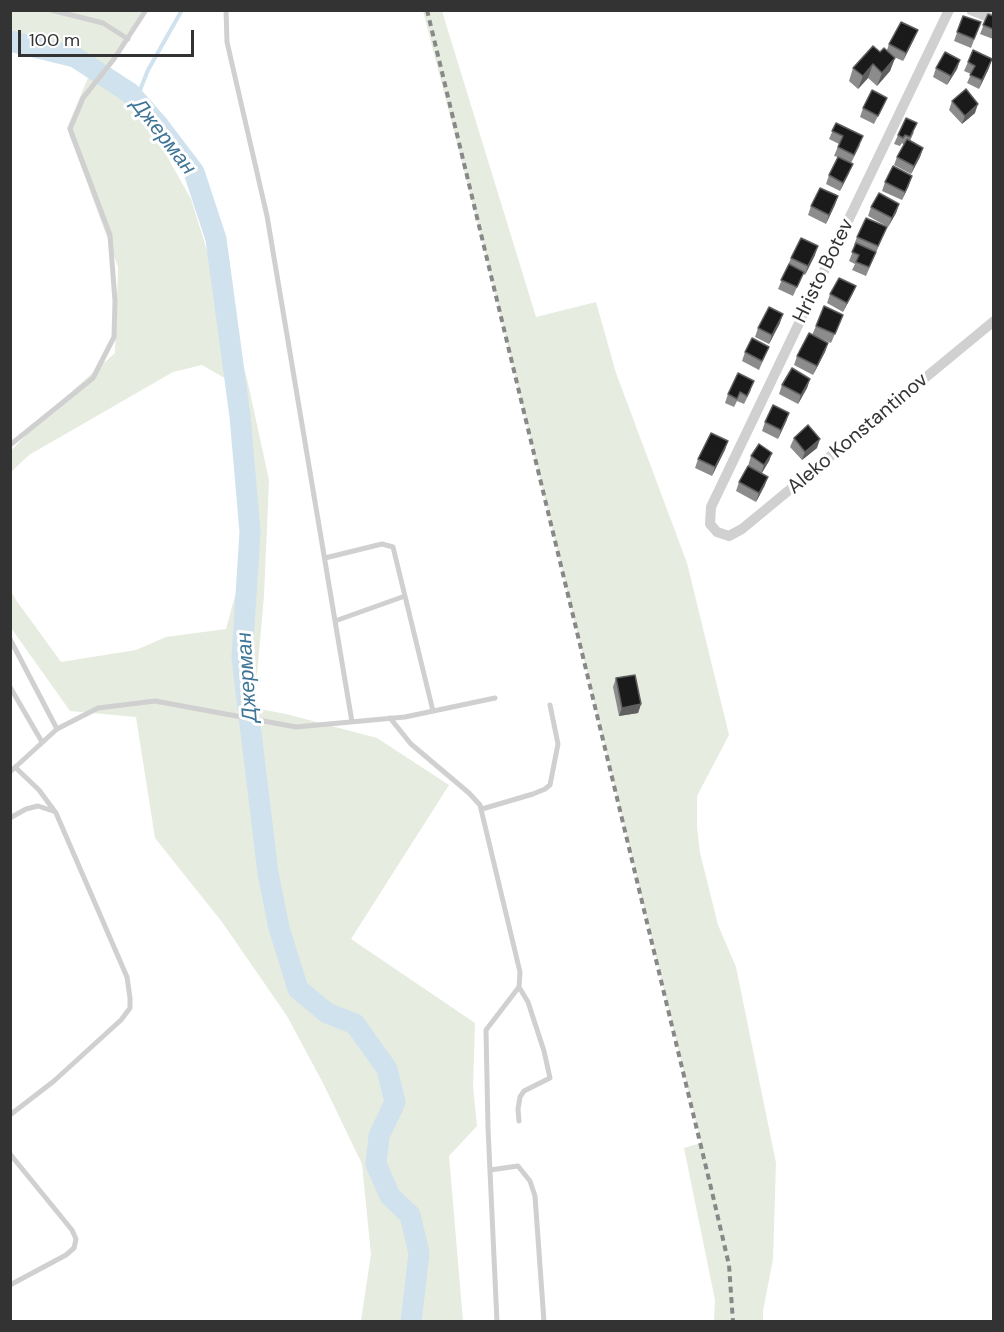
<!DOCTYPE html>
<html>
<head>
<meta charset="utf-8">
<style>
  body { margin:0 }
  #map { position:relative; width:1004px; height:1332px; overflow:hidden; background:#fff; font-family:"DM Sans",sans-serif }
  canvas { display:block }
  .frame { position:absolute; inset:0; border:12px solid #333; pointer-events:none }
  .scale { position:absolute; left:18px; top:30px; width:176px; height:27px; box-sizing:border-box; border:3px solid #333; border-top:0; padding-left:8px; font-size:18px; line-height:21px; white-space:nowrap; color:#333; -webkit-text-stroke:4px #fff; paint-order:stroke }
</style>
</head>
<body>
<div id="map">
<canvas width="1004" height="1332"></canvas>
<div class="frame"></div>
<div class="scale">100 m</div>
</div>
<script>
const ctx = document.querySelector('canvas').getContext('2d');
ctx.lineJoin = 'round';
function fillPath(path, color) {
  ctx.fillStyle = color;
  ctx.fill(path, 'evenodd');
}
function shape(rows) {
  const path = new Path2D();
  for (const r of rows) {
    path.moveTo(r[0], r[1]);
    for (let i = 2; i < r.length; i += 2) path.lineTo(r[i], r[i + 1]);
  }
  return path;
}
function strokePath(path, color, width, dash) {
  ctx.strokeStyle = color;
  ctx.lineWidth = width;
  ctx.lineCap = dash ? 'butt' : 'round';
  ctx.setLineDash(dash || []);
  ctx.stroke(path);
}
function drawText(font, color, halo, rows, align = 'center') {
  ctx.font = font + ' "DM Sans",sans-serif';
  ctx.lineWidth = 6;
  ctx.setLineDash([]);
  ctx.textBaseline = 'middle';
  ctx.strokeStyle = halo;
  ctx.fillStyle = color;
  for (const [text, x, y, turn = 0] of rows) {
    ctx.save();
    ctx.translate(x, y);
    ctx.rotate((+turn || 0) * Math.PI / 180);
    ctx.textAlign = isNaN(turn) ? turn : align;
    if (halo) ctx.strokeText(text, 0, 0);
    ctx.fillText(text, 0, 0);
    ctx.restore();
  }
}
fillPath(shape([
  [11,11,146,11,107,68,150,126,191,199,247,379,269,480,264,596,254,708,286,714,377,738,449,785,351,939,475,1023,473,1087,477,1126,449,1156,463,1321,361,1321,371,1254,362,1164,324,1085,287,1016,222,922,155,838,136,717,70,711,11,628,10,590,16,600,61,662,136,650,166,637,226,629,236,592,244,523,235,384,202,365,173,372,29,455,11,472,11,451,43,417,115,353,118,267,67,128,90,73,11,44],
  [423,11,442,11,536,317,596,302,616,373,687,563,729,735,697,796,697,826,700,853,718,925,736,967,776,1163,773,1259,763,1311,763,1321,714,1321,715,1300,684,1148,701,1143,485,252]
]), '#e6ecdf');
strokePath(shape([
  [136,100,148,70,182,10]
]), '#cfe2ee', 4);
strokePath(shape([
  [10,41,75,57,130,93,159,126,194,172,216,239,240,416,250,532,242,658,268,873,279,928,298,989,327,1013,355,1024,387,1069,395,1102,379,1136,376,1164,390,1196,410,1215,419,1253,411,1322]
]), '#cfe2ee', 21);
strokePath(shape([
  [51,10,103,23,128,39],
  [226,10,227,42,267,216,352,722],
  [10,445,93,378,114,337,115,301,110,235,70,129,83,98,114,59,146,10],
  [325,558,382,544,393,547,433,711],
  [335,621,405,596],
  [10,639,57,729],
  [10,687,42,742],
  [390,718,411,744,469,793,480,805,520,972,519,987,486,1030,488,1128,497,1322],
  [10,772,57,729,98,708,155,701,296,727,405,717,495,698],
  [482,809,533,794,545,789,550,785,558,744,550,705],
  [10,818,26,809,38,806,53,811],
  [10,1115,54,1081,121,1020,130,1008,130,998,127,977,56,813,39,790,15,767],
  [519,1121,518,1109,520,1097,524,1091,550,1078,544,1051,528,1002,519,987],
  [10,1154,72,1230,76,1239,74,1248,66,1255,10,1285],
  [490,1170,518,1166,530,1181,535,1196,544,1322]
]), '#d0d0d0', 5);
strokePath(shape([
  [949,10,711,507,710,524,717,532,729,536,742,529,994,321],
  [971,10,994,19]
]), '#d0d0d0', 10);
strokePath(shape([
  [427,10,712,1192,729,1265,733,1322]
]), '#888', 4, [6, 4.5]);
fillPath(shape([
  [988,14,993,16,993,39,980,34],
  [963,16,981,22,971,48,954,41],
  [914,39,903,61,894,57,895,58,890,71,877,86,868,78,858,89,849,81,853,68,880,52,887,50,889,44],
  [960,60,957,69,947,85,933,77,936,68],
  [968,62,989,68,979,89,967,83,971,74,964,71],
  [952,101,975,113,962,124,949,110],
  [883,106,874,124,860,117,863,108],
  [836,123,860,145,851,163,849,173,840,191,826,184,829,175,838,157,834,156,839,144,829,139],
  [914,132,910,141,923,148,920,157,911,174,894,165,897,157,904,145,902,143,900,146,894,144,898,135],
  [885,182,909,185,902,200,882,191],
  [838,196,826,224,808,215,811,206],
  [899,204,896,213,888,227,868,216,871,207],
  [887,227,866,276,852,270,855,264,849,261,855,246,854,245,857,237],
  [815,255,805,275,803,274,793,296,778,289,791,258],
  [856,286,852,295,843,312,827,303,830,294],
  [843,315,831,343,812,335,816,326],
  [780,323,769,344,755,337,758,328],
  [828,343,825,352,813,375,794,365,797,356],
  [769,347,759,370,742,361,745,352],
  [810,379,807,388,798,404,779,394,782,385],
  [751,390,744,404,737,401,734,407,725,403,728,394],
  [789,413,778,439,762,431,765,422],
  [794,438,817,448,802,460,790,447],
  [728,441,712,476,695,468,698,459],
  [772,453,769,461,762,473,765,485,756,502,736,491,739,482,748,466,751,456],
  [616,678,641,704,638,713,619,716,613,687]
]), '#8c8c8c');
fillPath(shape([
  [918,30,914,39,903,61,906,53],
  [895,58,890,71,877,86,882,73],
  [992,59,989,68,979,89,982,80],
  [960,60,957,69,947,85,951,76],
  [873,64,868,78,858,89,863,76],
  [978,104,975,113,962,124,965,116],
  [923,148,920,157,911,174,914,166],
  [853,164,849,173,840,191,843,183],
  [912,176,909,185,902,200,905,192],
  [838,196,835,205,826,224,829,215],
  [899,204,896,213,888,227,892,218],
  [818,246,815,255,805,275,808,266],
  [856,286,852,295,843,312,847,303],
  [783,314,780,323,769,344,772,335],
  [828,343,825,352,813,375,817,366],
  [810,379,807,388,798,404,801,395],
  [789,413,786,422,778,439,781,430],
  [820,439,817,448,802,460,805,452],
  [728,441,725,450,712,476,715,467],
  [772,453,769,461,761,474,764,465],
  [768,477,765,485,756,502,759,493],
  [641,704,638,713,619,716,622,708]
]), '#5f5f5f');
const building = shape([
  [988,14,993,16,993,29,983,25,988,14],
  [963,16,981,22,974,39,957,32,963,16],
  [901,22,918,30,906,53,889,44,901,22],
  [873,46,880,52,884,48,895,58,882,73,873,64,863,76,853,68,873,46],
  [973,50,992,59,982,80,970,75,975,66,968,62,973,50],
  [945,52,960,60,951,76,936,68,945,52],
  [966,89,978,104,965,116,952,101,966,89],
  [872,90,887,98,878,116,863,108,872,90],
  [906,118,917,123,910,137,905,135,903,138,898,135,906,118],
  [836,123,863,136,854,155,838,147,843,136,832,131,836,123],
  [907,139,923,148,914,166,897,157,907,139],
  [838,157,853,164,843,183,829,175,838,157],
  [893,166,912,176,905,192,885,182,893,166],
  [820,188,838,196,829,215,811,206,820,188],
  [879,193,899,204,892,218,871,207,879,193],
  [866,218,887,227,878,246,857,237,866,218],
  [801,238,818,246,808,266,791,258,801,238],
  [856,243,876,252,869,267,856,262,859,255,852,252,856,243],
  [789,264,804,272,797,287,781,280,789,264],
  [839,278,856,286,847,303,830,294,839,278],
  [824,306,843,315,835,334,816,326,824,306],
  [769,307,783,314,772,335,758,328,769,307],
  [809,333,828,343,817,366,797,356,809,333],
  [752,338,769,347,762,361,745,352,752,338],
  [792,368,810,379,801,395,782,385,792,368],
  [738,373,754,381,747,396,740,392,737,399,728,394,738,373],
  [773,405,789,413,781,430,765,422,773,405],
  [808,425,820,439,805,452,794,438,808,425],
  [711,433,728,441,715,467,698,459,711,433],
  [759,444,772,453,764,465,751,456,759,444],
  [748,466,768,477,759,493,739,482,748,466],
  [635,675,641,704,622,708,616,678,635,675]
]);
fillPath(building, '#1a1a1a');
strokePath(building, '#5f5f5f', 1.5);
drawText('20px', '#333', '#fff', [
  ["Hristo Botev",824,271,-64],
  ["Aleko Konstantinov",858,434,-40]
]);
drawText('italic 21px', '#3f7597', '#fff', [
  ["Джерман",163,137,52],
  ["Джерман",248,677,-94]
]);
</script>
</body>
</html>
